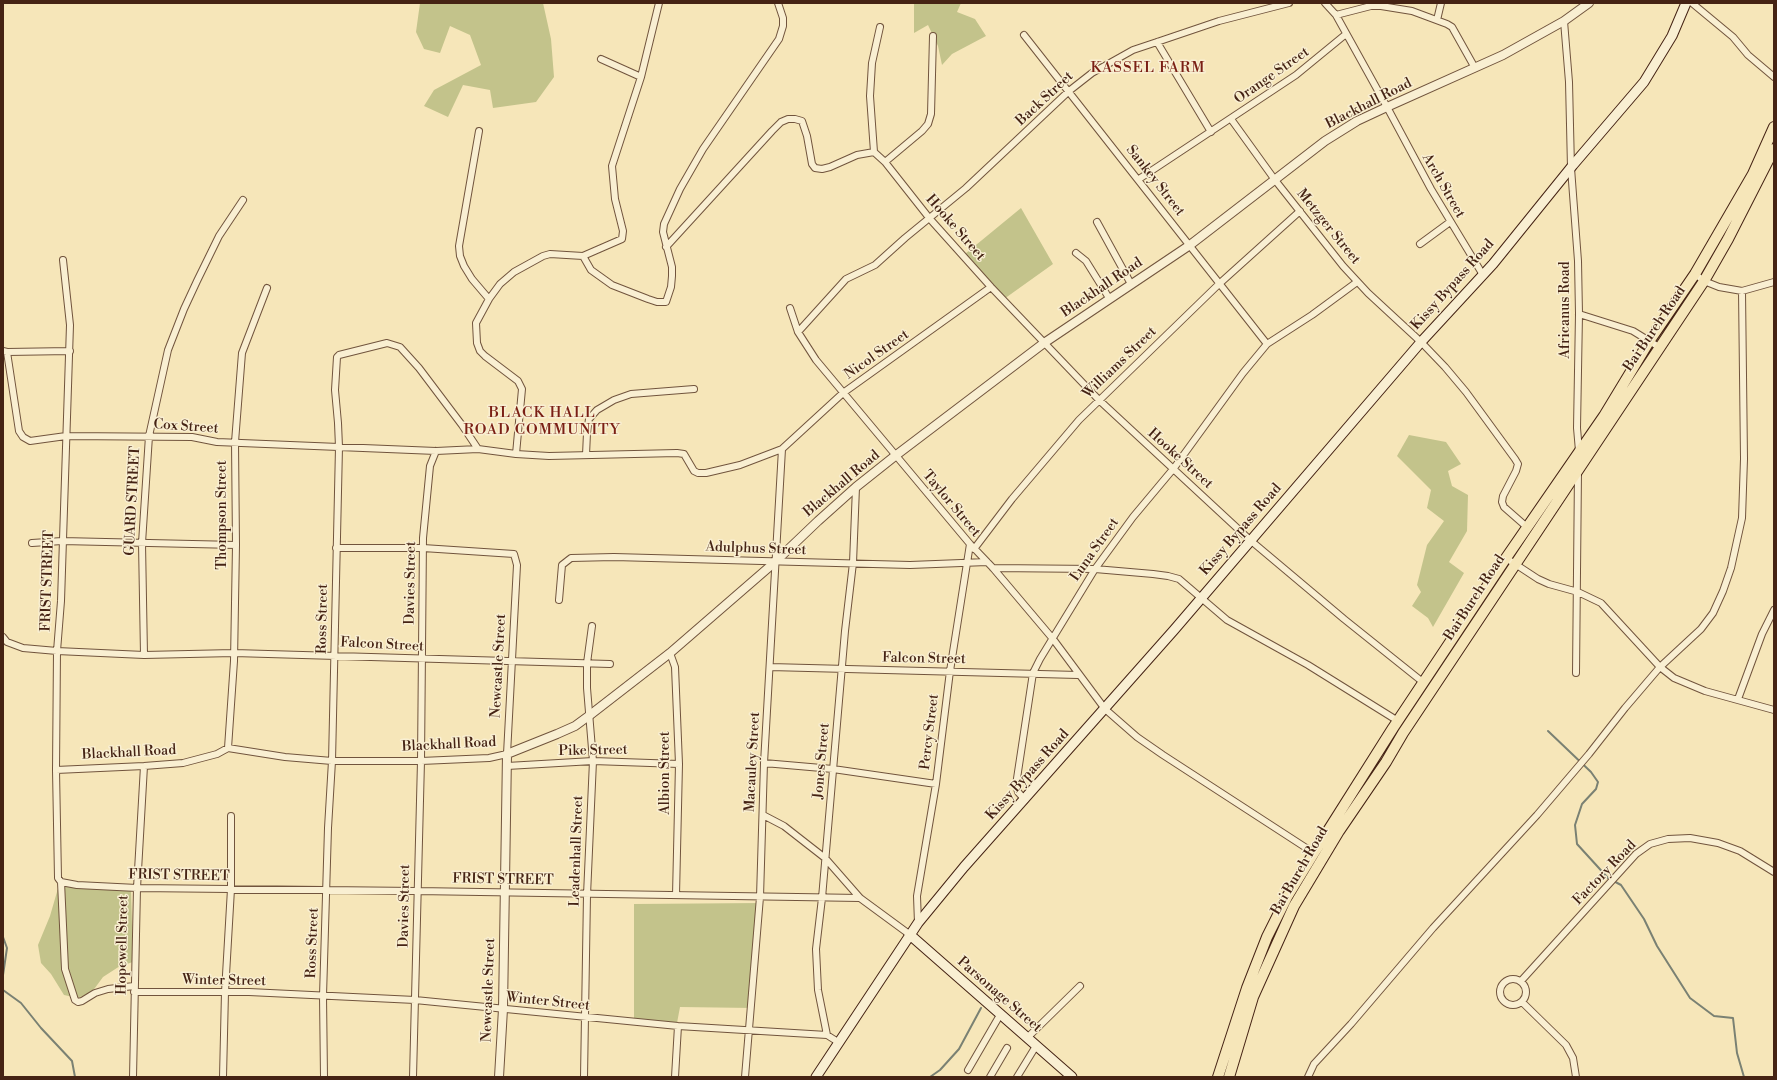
<!DOCTYPE html>
<html>
<head>
<meta charset="utf-8">
<style>
  body { margin:0 }
  #map { position:relative; width:1777px; height:1080px; overflow:hidden; background:#f6e6b9; font-family:"Libre Bodoni",serif }
  canvas { display:block }
  .frame { position:absolute; inset:0; border:4px solid #452314; pointer-events:none }
</style>
</head>
<body>
<div id="map">
<canvas width="1777" height="1080"></canvas>
<div class="frame"></div>
</div>
<script>
const ctx = document.querySelector('canvas').getContext('2d');
ctx.lineJoin = 'round';
function fillPath(path, color) {
  ctx.fillStyle = color;
  ctx.fill(path, 'evenodd');
}
function shape(rows) {
  const path = new Path2D();
  for (const r of rows) {
    if (r.length === 3) {
      path.moveTo(r[0] + r[2], r[1]);
      path.arc(r[0], r[1], r[2], 0, 2 * Math.PI);
      continue;
    }
    path.moveTo(r[0], r[1]);
    for (let i = 2; i < r.length; i += 2) path.lineTo(r[i], r[i + 1]);
  }
  return path;
}
function strokePath(path, color, width, dash) {
  ctx.strokeStyle = color;
  ctx.lineWidth = width;
  ctx.lineCap = dash ? 'butt' : 'round';
  ctx.setLineDash(dash || []);
  ctx.stroke(path);
}
function drawText(font, color, halo, rows, align = 'center') {
  ctx.font = font + ' "Libre Bodoni",serif';
  ctx.lineWidth = 3;
  ctx.setLineDash([]);
  ctx.textBaseline = 'middle';
  ctx.strokeStyle = halo;
  ctx.fillStyle = color;
  for (const [text, x, y, turn = 0] of rows) {
    ctx.save();
    ctx.translate(x, y);
    ctx.rotate((+turn || 0) * Math.PI / 180);
    ctx.textAlign = isNaN(turn) ? turn : align;
    if (halo) ctx.strokeText(text, 0, 0);
    ctx.fillText(text, 0, 0);
    ctx.restore();
  }
}
fillPath(shape([
  [420,3,543,3,551,39,554,77,536,102,493,108,490,90,463,85,448,117,424,106,434,90,481,65,470,35,450,26,440,53,424,49,416,32],
  [914,3,961,3,957,12,975,19,986,36,952,54,942,65,938,46,928,25,914,33],
  [1021,208,1053,264,1004,299,965,254],
  [1409,435,1446,442,1461,464,1448,471,1452,486,1468,495,1467,531,1449,562,1464,573,1433,627,1428,618,1412,606,1421,592,1417,585,1427,545,1444,521,1427,508,1431,490,1397,456],
  [59,885,131,889,133,962,120,966,103,977,92,992,78,998,64,995,51,974,41,963,38,945,50,916],
  [761,903,753,1008,680,1007,677,1023,634,1020,634,904]
]), '#c3c38b');
strokePath(shape([
  [1548,731,1591,772,1598,782,1596,789,1582,804,1575,825,1577,844,1608,878,1621,885,1644,919,1657,946,1690,998,1714,1016,1733,1018,1737,1053,1744,1077],
  [3,937,7,948,3,975],
  [3,990,21,1003,41,1028,72,1061,75,1077],
  [930,1077,940,1070,959,1049,981,1008]
]), '#7a8173', 2);
const minor = shape([
  [1325,3,1336,15,1387,107,1431,189,1483,275],
  [1692,3,1733,37,1748,55,1774,77],
  [1336,15,1371,6,1381,6,1412,11,1447,24,1452,27,1475,68],
  [1437,20,1441,3],
  [1564,21,1569,82,1571,168,1578,261,1579,314,1577,428,1579,451],
  [1024,35,1267,344],
  [1157,42,1211,132],
  [601,59,641,77],
  [1231,119,1275,180,1343,266,1368,293,1421,342,1445,367,1466,392,1515,459,1518,464,1516,471,1503,496,1502,502,1504,507,1528,528],
  [479,131,459,246,460,256,464,266,472,279,489,299],
  [874,152,885,162,930,219,991,287,1099,400,1250,540,1344,619,1424,683],
  [874,152,870,96,872,63,880,27],
  [885,162,922,131,928,124,931,114,933,36],
  [1139,179,1296,75,1346,34],
  [1097,222,1131,284],
  [1420,244,1450,222],
  [666,247,772,131,781,122,788,119,795,119,802,121,807,136,812,164,815,168,822,169,830,167,857,155,874,152],
  [1076,253,1086,261,1109,298],
  [583,256,591,270,612,285,648,299,657,302,666,302,671,287,672,276,672,267,663,232,664,224,680,189,703,149,779,39,783,26,783,18,778,3],
  [63,260,70,325,61,601,57,651,56,770,58,878,61,882,77,885,137,888,417,891,860,898],
  [1695,274,1704,281,1719,287,1742,291,1774,282],
  [790,308,798,332,816,360,970,544,993,568,1053,639,1105,709,1137,737,1163,755,1314,853],
  [1579,314,1633,331,1659,347],
  [798,332,846,279,875,265,905,238,966,188,1069,91,1092,73,1133,50,1157,42,1219,21,1289,3],
  [3,351,7,352,70,351],
  [7,352,19,431,23,437,30,441,66,436,192,437,217,442,436,451,478,449,516,454,549,456,677,453,684,454,694,471,698,473,706,473,740,465,782,449,843,393,991,287],
  [516,454,522,389,518,381,485,356,480,351,477,343,476,323,489,299,500,284,514,272,543,256,550,254,583,256,622,239,623,231,615,199,612,166,641,77,659,3],
  [586,455,587,433,589,419,597,410,614,400,631,394,694,389],
  [32,543,62,541,236,545],
  [974,549,1012,499,1079,420,1219,284,1300,211],
  [1506,558,1538,579,1549,584,1578,592,1601,603,1660,667,1674,678,1705,691,1774,710],
  [993,568,1095,569,1153,574,1168,576,1179,579,1227,620,1308,665,1398,721],
  [559,600,562,565,571,558,614,557,910,565,987,562],
  [3,637,7,642,23,648,57,651,144,655,234,653,610,664],
  [670,653,675,667,679,764,676,895],
  [144,655,142,543,149,436,168,350,184,309,197,281,219,236,243,200],
  [770,667,1078,675],
  [1576,673,1578,471],
  [1738,699,1762,634,1774,610],
  [228,748,234,661,236,545,235,442,242,353,267,288],
  [764,763,833,769,936,784],
  [507,766,593,761,679,764],
  [56,770,144,766,183,763,217,754,228,748,285,757,332,761,421,761,489,758,507,754,517,565,514,554,423,548,336,548],
  [1025,800,1018,792,1016,785,1033,673,1040,659,1095,569,1133,517,1174,468,1243,373,1267,344,1312,315,1357,282],
  [763,815,784,826,825,858,860,898,909,934],
  [61,882,65,969,75,1000,78,1002,82,1001,95,993,108,989,134,986],
  [918,923,917,896,936,784,950,671,970,544],
  [1513,992,13],
  [1521,981,1636,854,1650,844,1668,839,1690,838,1718,843,1740,851,1774,872],
  [134,992,249,992,415,1000,678,1026,827,1035,838,1042],
  [1522,1002,1566,1045,1573,1058,1576,1077],
  [827,1035,818,990,816,949,822,898,845,631,853,563,856,487],
  [1027,1038,1080,986],
  [968,1070,1000,1015],
  [133,1077,137,888,144,766],
  [223,1077,225,992,231,889,231,816],
  [324,1077,323,996,328,828,332,761,339,447,338,423,335,390,337,357,339,355,387,343,400,347,419,368,462,425,478,449],
  [413,1077,421,761,423,538,430,466,436,451],
  [584,1077,587,895,593,761,587,688,587,663,592,626],
  [675,1077,678,1026],
  [745,1077,760,897,764,763,782,449],
  [990,1077,1007,1048],
  [1017,1077,1036,1046],
  [1308,1077,1314,1064,1351,1024,1433,928,1537,815,1589,754,1625,708,1660,667,1701,629,1713,613,1723,591,1731,568,1742,518,1744,459,1742,291]
]);
const tertiary = shape([
  [499,1077,503,1009,507,754,557,734,575,726,590,715,670,653,775,562,818,521,856,487,895,456,1044,343,1190,245,1325,141,1357,121,1387,107,1503,55,1564,21,1589,3]
]);
const secondary = shape([
  [909,934,1072,1077],
  [816,1077,918,923,964,867,1174,630,1421,342,1493,264,1573,165,1644,82,1672,36,1686,3]
]);
const trunk = shape([
  [1218,1077,1247,988,1267,937,1287,897,1314,853,1393,728,1506,558,1604,416,1650,340,1695,274,1753,174,1774,127],
  [1229,1077,1253,997,1294,906,1339,831,1386,762,1403,733,1704,281,1728,239,1774,149]
]);
strokePath(minor, '#71543d', 8);
strokePath(tertiary, '#71543d', 10);
strokePath(secondary, '#452314', 11);
strokePath(trunk, '#452314', 12);
strokePath(minor, '#f9efd2', 6);
strokePath(tertiary, '#f9efd2', 8);
strokePath(secondary, '#f9efd2', 9);
strokePath(trunk, '#f6e6b9', 10);
drawText('14px', '#452314', '#f9efd2', [
  ["Orange Street",1272,76,-35],
  ["Back Street",1045,99,-43],
  ["Blackhall Road",1369,104,-27],
  ["Sankey Street",1155,181,52],
  ["Arch Street",1443,186,60],
  ["Metzger Street",1328,227,51],
  ["Hooke Street",955,228,49],
  ["Kissy Bypass Road",1453,285,-48],
  ["Blackhall Road",1102,288,-34],
  ["Africanus Road",1566,310,-90],
  ["Bai Bureh Road",1655,329,-56],
  ["Nicol Street",877,355,-35],
  ["Williams Street",1120,363,-44],
  ["Cox Street",186,427,4],
  ["Hooke Street",1180,459,42],
  ["Blackhall Road",842,484,-40],
  ["GUARD STREET",133,501,-87],
  ["Taylor Street",951,504,50],
  ["Thompson Street",223,515,-90],
  ["Kissy Bypass Road",1241,530,-49],
  ["Adulphus Street",756,549,2],
  ["Luna Street",1095,550,-55],
  ["FRIST STREET",48,581,-88],
  ["Davies Street",411,583,-89],
  ["Bai Bureh Road",1475,598,-57],
  ["Ross Street",323,619,-89],
  ["Falcon Street",382,645,3],
  ["Falcon Street",924,659,1],
  ["Newcastle Street",499,666,-87],
  ["Percy Street",930,732,-83],
  ["Blackhall Road",449,745,-3],
  ["Pike Street",593,751,-1],
  ["Blackhall Road",129,753,-3],
  ["Jones Street",822,761,-85],
  ["Macauley Street",753,762,-87],
  ["Albion Street",666,773,-90],
  ["Kissy Bypass Road",1028,775,-48],
  ["Leadenhall Street",577,851,-88],
  ["Bai Bureh Road",1300,871,-60],
  ["Factory Road",1605,873,-46],
  ["FRIST STREET",179,876,1],
  ["FRIST STREET",503,880,1],
  ["Davies Street",405,906,-89],
  ["Ross Street",313,943,-88],
  ["Hopewell Street",123,945,-89],
  ["Winter Street",224,981,1],
  ["Newcastle Street",489,990,-88],
  ["Parsonage Street",999,995,41],
  ["Winter Street",548,1002,6]
]);
ctx.letterSpacing = '1px';
drawText('15px', '#7a1f14', '#f9efd2', [
  ["KASSEL FARM",1148,68],
  ["BLACK HALL",542,413],
  ["ROAD COMMUNITY",542,430]
]);
ctx.letterSpacing = '0px';
</script>
</body>
</html>
